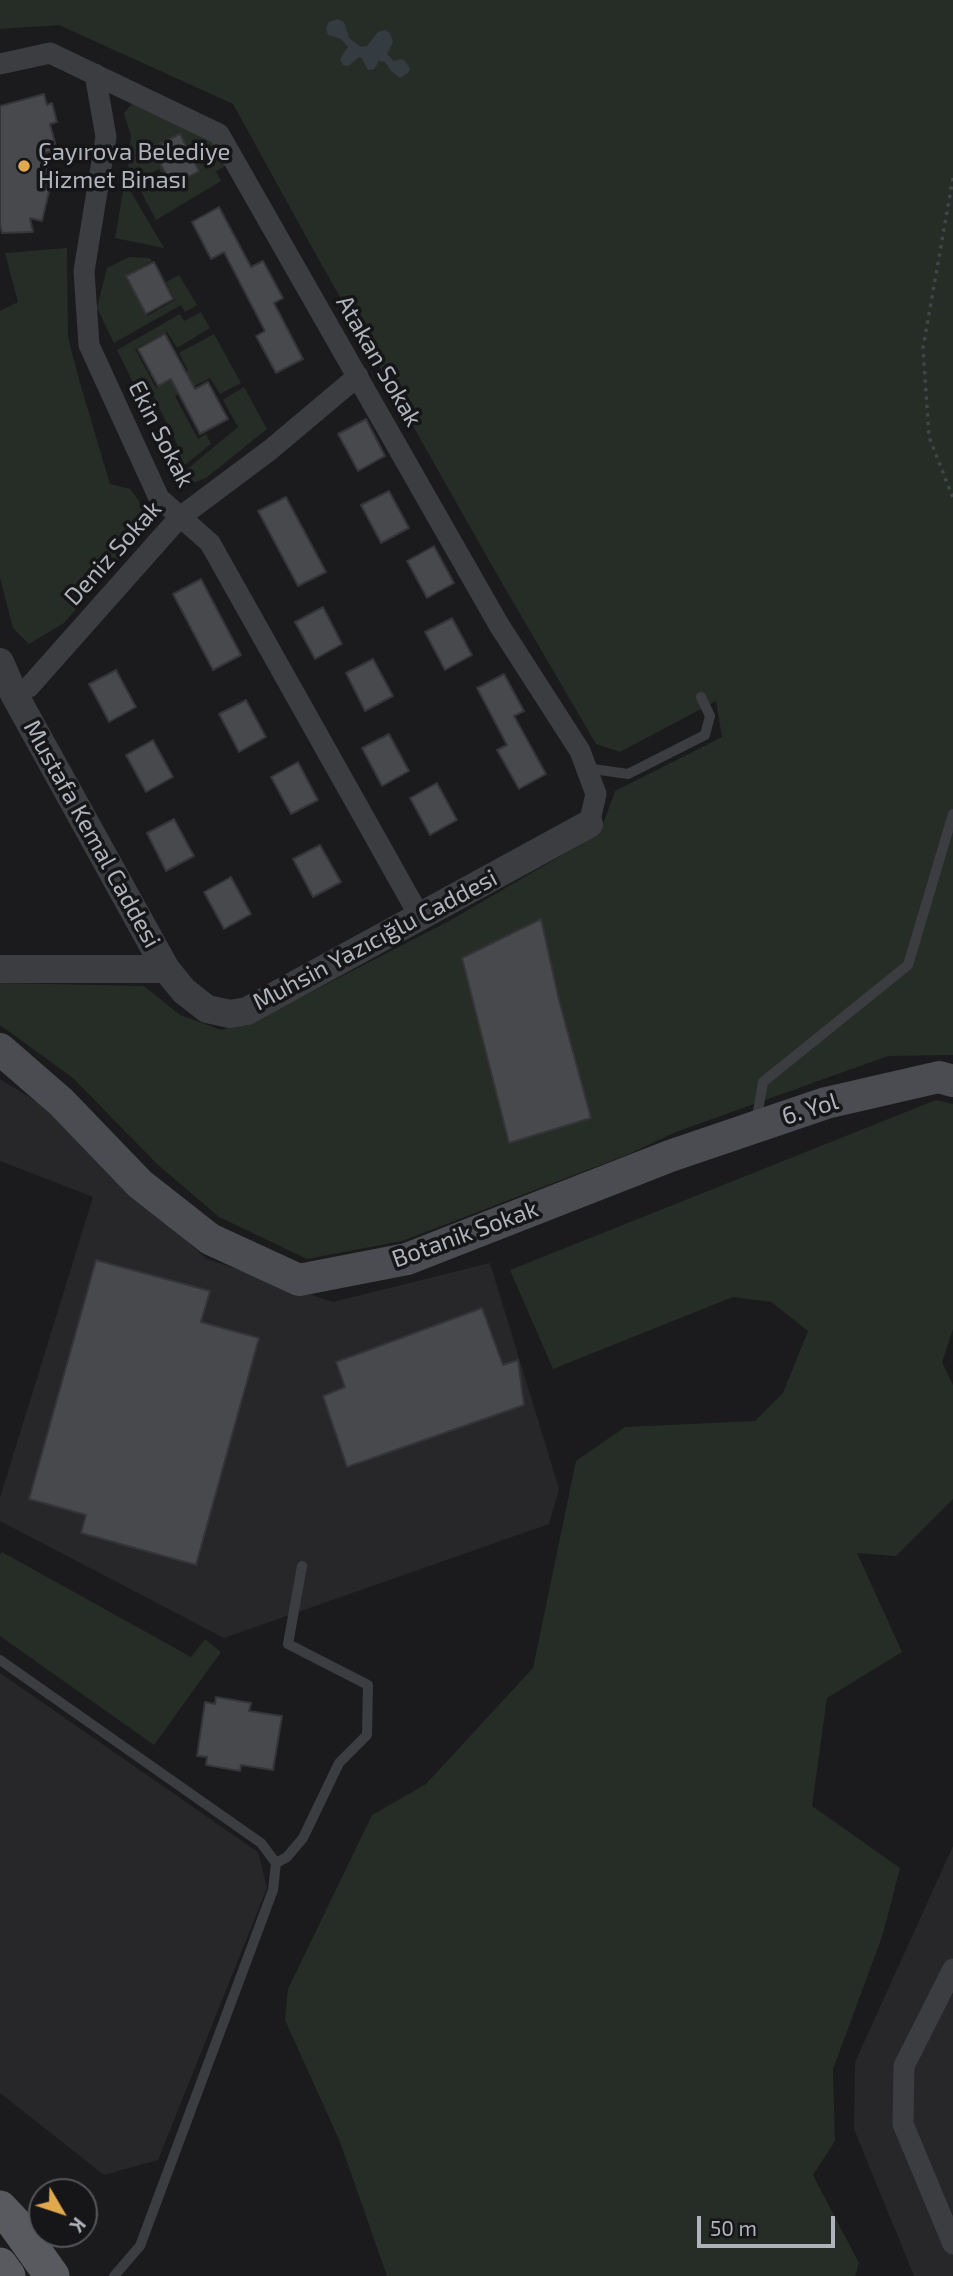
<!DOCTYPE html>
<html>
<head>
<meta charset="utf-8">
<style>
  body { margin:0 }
  #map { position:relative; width:953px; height:2276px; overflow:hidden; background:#1b1b1d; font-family:"Exo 2",sans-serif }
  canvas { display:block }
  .north { position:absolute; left:28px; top:2178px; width:70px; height:70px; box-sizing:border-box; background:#161618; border:2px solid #535559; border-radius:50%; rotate:129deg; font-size:19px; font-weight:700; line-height:28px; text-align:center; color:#afb3bb }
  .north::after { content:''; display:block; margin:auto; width:24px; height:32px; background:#e1a94e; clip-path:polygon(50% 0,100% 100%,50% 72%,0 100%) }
  .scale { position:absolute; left:697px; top:2216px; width:138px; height:32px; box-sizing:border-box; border:4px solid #afb3bb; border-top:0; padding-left:9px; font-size:21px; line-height:24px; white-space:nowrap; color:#afb3bb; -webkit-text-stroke:5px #161618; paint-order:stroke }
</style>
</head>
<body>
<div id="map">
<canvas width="953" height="2276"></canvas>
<div class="north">K</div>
<div class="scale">50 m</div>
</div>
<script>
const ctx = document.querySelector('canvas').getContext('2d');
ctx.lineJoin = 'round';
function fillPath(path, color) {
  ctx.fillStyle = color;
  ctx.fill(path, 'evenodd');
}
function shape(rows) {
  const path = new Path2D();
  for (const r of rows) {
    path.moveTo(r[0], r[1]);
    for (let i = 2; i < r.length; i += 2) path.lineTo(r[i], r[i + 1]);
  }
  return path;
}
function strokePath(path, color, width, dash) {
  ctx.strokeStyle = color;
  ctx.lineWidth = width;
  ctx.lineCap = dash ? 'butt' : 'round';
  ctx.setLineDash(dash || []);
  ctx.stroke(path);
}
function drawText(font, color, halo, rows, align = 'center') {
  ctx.font = font + ' "Exo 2",sans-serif';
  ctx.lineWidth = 7;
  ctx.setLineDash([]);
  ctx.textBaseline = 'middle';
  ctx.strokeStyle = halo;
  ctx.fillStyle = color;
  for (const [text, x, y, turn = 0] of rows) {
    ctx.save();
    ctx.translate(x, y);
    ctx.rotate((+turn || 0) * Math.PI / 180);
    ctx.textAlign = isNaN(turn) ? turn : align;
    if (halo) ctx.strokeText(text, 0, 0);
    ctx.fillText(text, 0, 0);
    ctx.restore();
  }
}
fillPath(shape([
  [0,1079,42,1105,103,1167,207,1259,333,1302,490,1263,559,1489,549,1524,224,1638,0,1521,0,1498,93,1197,0,1161],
  [0,1673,258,1852,267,1888,158,2160,104,2175,0,2093],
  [953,1846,953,2276,914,2276,854,2129,855,2062]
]), '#27272a');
fillPath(shape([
  [0,0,953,0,953,1055,888,1056,676,1132,629,1154,402,1241,307,1259,219,1217,157,1164,73,1078,0,1025,0,983,144,986,180,1015,221,1030,265,1016,449,921,600,833,615,791,722,737,716,701,620,752,596,744,495,571,314,251,233,104,59,25,0,29],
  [137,98,207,131,231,163,216,171,221,181,156,220,138,186,160,172,159,169,136,181,128,169,131,136,124,113],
  [124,186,128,187,164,248,115,238],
  [67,248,68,337,80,383,110,484,130,489,138,499,146,519,131,545,64,623,29,644,13,628,0,578,0,311,18,302,5,253],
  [129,257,150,258,152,261,125,276,147,316,175,300,166,282,179,275,197,305,185,312,181,305,114,343,97,308,107,268],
  [201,312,210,328,177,348,167,332,135,349,156,388,188,371,179,353,214,334,241,383,220,394,210,378,175,396,198,439,206,434,211,444,176,472,166,457,178,446,151,391,140,397,117,350,180,314,184,321],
  [244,387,267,429,206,478,196,482,187,482,179,476,238,427,223,400],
  [936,1100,953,1104,953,1329,942,1362,953,1385,953,1499,896,1556,857,1553,902,1652,827,1698,812,1806,900,1868,883,1934,833,2069,835,2141,813,2175,859,2263,855,2276,387,2276,340,2142,285,2020,288,1989,372,1815,426,1784,533,1668,576,1461,625,1427,755,1421,783,1393,808,1331,771,1302,733,1297,553,1369,510,1270],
  [2,1552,191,1657,205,1639,221,1652,154,1745,0,1636,0,1554]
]), '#252d26');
fillPath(shape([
  [338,19,344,22,349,38,361,47,367,46,378,32,385,30,390,33,393,42,387,54,394,61,401,59,405,61,410,69,408,73,400,78,391,71,385,62,379,61,374,69,368,70,362,58,359,57,348,66,343,65,340,59,348,47,341,39,328,35,326,28,329,22]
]), '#343c42');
const building = shape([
  [44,94,47,105,52,103,57,122,50,124,57,150,45,153,52,179,42,221,30,218,33,232,2,233,0,224,0,106,44,94],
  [180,134,199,171,172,186,152,148,180,134],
  [219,207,251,267,263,261,283,298,274,303,303,359,276,373,256,336,265,331,224,252,211,259,192,222,219,207],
  [154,262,173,299,146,314,126,276,154,262],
  [165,334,195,389,208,382,228,419,200,434,171,379,158,386,138,349,165,334],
  [366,419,385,456,358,471,338,434,366,419],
  [389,491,409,528,381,543,361,505,389,491],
  [286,497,326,572,298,586,258,511,286,497],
  [434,546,454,583,427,598,407,561,434,546],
  [201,579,241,655,213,670,173,594,201,579],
  [323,607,342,644,315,659,295,622,323,607],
  [452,618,472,655,445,670,425,632,452,618],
  [373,659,393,696,365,711,346,673,373,659],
  [116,670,136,707,109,722,89,684,116,670],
  [504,674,524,711,514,716,546,774,519,789,497,750,507,745,477,688,504,674],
  [246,700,266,737,239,752,219,714,246,700],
  [389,734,409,771,382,786,362,748,389,734],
  [153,740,173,777,146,792,126,755,153,740],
  [298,762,318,800,291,814,271,777,298,762],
  [437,783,457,820,430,835,410,798,437,783],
  [174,819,194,856,166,871,147,833,174,819],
  [320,845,341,882,313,897,293,859,320,845],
  [231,877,251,914,224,929,204,892,231,877],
  [541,919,559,1000,591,1118,509,1143,462,958,541,919],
  [96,1260,210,1291,201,1322,259,1338,196,1565,81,1533,86,1515,29,1499,96,1260],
  [482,1308,503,1365,518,1360,524,1405,347,1467,323,1396,345,1387,336,1362,482,1308],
  [216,1697,251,1703,249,1711,282,1716,273,1770,241,1765,240,1771,206,1765,207,1757,197,1756,205,1702,215,1704,216,1697]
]);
fillPath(building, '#48494d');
strokePath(building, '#353539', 2);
strokePath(shape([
  [953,178,923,348,929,437,953,498]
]), '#424448', 3.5, [3.5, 5]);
strokePath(shape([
  [586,768,628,774,705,735,710,716,701,697],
  [756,1123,763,1082,908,965,953,814],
  [0,1660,261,1843,276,1863,273,1890,140,2246,114,2276],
  [276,1863,287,1857,303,1838,339,1763,367,1735,368,1685,288,1644,302,1566]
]), '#3c3d41', 10);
strokePath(shape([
  [0,64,50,53,219,134,499,625,580,751,596,794,589,824],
  [95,74,106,137,84,271,89,345,159,498,210,543,420,917],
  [14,694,29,687,179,518,270,450,358,376],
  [953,1969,904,2066,903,2124,953,2244]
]), '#3c3d41', 21);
strokePath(shape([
  [0,662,14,694,166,969],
  [0,969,166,969,184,991,207,1009,230,1014,247,1011,589,824]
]), '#3c3d41', 28);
strokePath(shape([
  [0,1049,61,1102,140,1184,210,1239,299,1280,407,1259,670,1156,826,1103,939,1077,953,1081]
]), '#4a4c51', 32);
strokePath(shape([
  [0,2208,15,2224,52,2276],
  [0,2265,8,2276]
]), '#585a60', 35);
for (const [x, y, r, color] of [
  [24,166,7,"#e1a94e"]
]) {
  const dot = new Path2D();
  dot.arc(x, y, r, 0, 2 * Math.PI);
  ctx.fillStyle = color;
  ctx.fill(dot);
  strokePath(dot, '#161618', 2.5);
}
drawText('24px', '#afb3bb', '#161618', [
  ["Çayırova Belediye",38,152],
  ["Hizmet Binası",38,180]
], 'left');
drawText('24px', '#afb3bb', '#161618', [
  ["Atakan Sokak",379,361,60],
  ["Ekin Sokak",161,434,63],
  ["Deniz Sokak",113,553,-48],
  ["Mustafa Kemal Caddesi",92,834,61],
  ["Muhsin Yazıcığlu Caddesi",375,940,-28],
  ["6. Yol",810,1109,-17],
  ["Botanik Sokak",465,1234,-20]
]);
</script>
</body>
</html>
